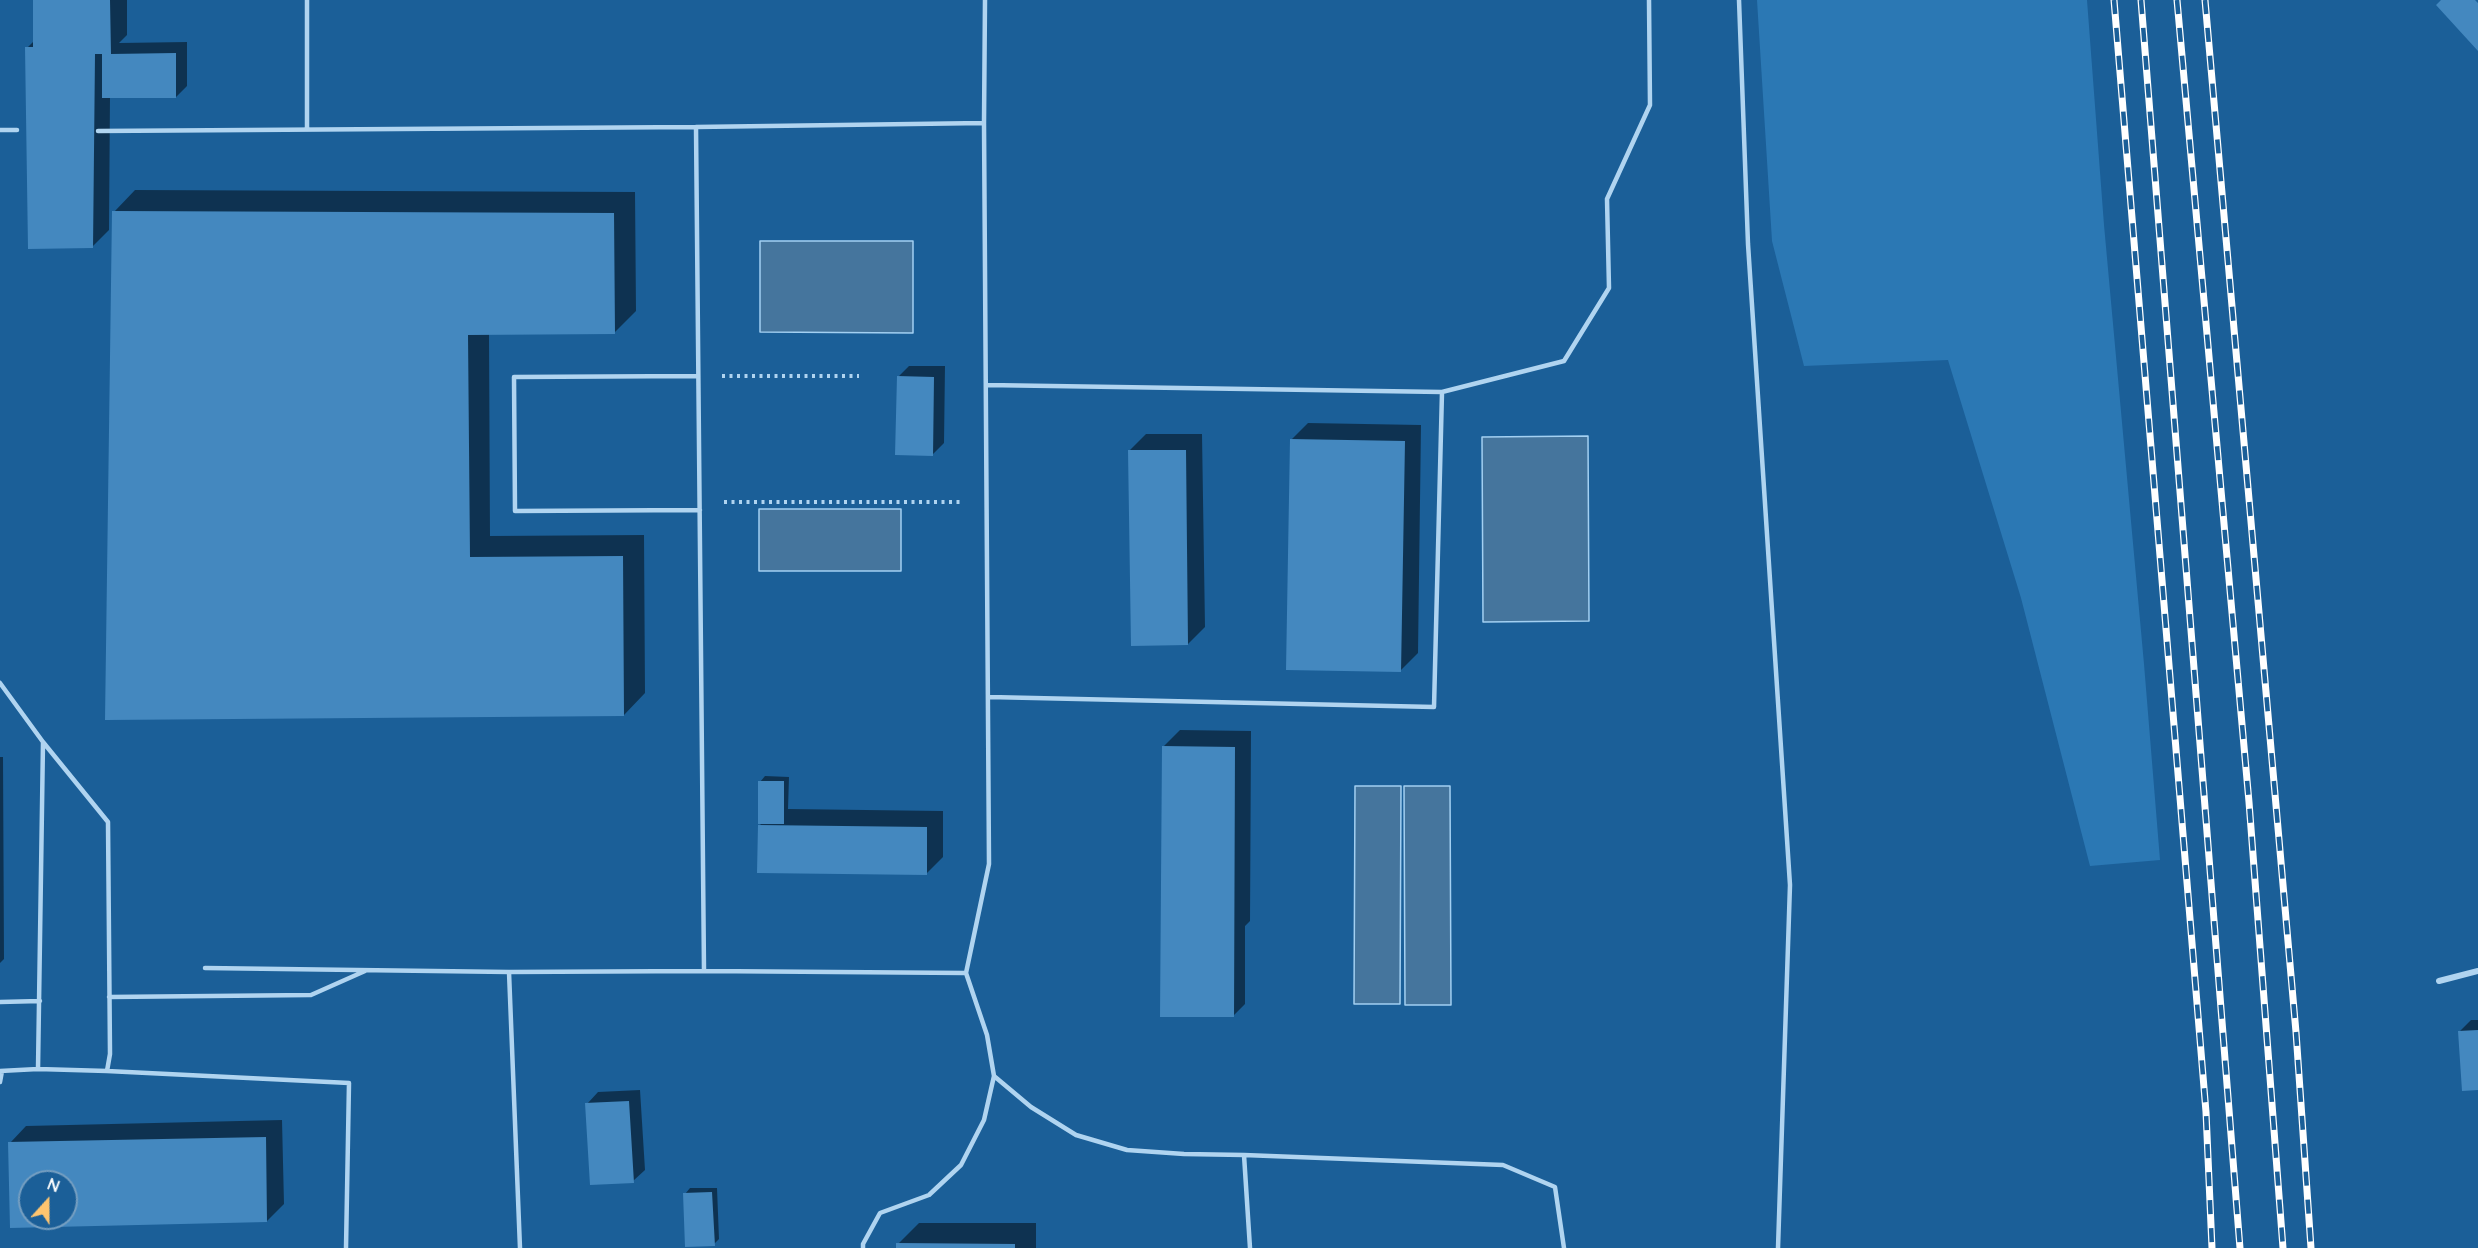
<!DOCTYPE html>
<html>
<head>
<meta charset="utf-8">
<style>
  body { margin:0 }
  #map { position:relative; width:2478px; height:1248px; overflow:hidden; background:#1b5f98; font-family:Quicksand,sans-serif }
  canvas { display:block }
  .north { position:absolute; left:18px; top:1170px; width:60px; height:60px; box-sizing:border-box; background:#1b5f98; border:2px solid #769fc1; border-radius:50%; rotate:21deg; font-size:16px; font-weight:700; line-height:24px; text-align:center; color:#fff }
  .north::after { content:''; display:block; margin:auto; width:21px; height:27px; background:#ffc56f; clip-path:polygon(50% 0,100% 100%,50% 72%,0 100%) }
</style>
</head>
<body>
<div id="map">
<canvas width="2478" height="1248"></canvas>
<div class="north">N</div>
</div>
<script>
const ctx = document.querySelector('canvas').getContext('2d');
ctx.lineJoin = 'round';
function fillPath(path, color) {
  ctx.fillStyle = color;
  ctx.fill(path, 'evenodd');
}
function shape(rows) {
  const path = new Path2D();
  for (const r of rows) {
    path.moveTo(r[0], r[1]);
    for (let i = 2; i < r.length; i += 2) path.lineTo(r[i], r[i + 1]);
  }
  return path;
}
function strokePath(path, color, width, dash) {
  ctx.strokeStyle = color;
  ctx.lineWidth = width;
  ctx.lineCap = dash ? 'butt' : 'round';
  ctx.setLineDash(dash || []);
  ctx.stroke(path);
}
fillPath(shape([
  [1757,0,2087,0,2104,225,2144,664,2160,860,2090,866,2021,598,1948,360,1804,366,1772,241]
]), '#2b78b4');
const water = shape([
  [760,241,913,241,913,333,760,332,760,241],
  [1588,436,1589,621,1483,622,1482,437,1588,436],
  [759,509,901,509,901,571,759,571,759,509],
  [1355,786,1401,786,1400,1004,1354,1004,1355,786],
  [1404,786,1450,786,1451,1005,1405,1005,1404,786]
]);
fillPath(water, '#45759d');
strokePath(water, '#a3d0f2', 1.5);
fillPath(shape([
  [35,0,127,0,127,35,119,43,187,42,187,86,176,97,110,97,109,230,92,247,27,48,35,40],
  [135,190,635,192,636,311,615,332,489,333,490,536,644,535,645,693,624,715,114,212],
  [909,366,945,366,944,443,933,454,898,377],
  [1308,423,1421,425,1418,653,1401,670,1291,440],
  [1146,434,1202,434,1205,627,1188,644,1129,451],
  [1180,730,1251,731,1250,921,1245,926,1245,1004,1233,1016,1163,747],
  [0,757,3,757,4,959,0,963],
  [765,776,789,777,788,809,943,811,943,857,926,874,760,825,763,822,760,782],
  [2471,1020,2478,1020,2478,1088,2459,1032],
  [640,1090,645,1170,633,1181,587,1104,598,1092],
  [282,1120,284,1204,267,1221,11,1226,10,1143,26,1126],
  [30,1182,66,1182,66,1218,30,1218],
  [690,1188,717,1188,719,1239,714,1244,685,1194],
  [919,1223,1036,1223,1036,1248,898,1248,898,1244]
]), '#0007');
fillPath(shape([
  [33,0,110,0,111,54,176,53,176,98,102,98,102,54,95,54,93,248,28,249,25,47,33,47],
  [2441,0,2475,0,2478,3,2478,51,2436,5],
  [112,211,614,213,615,334,468,335,470,557,623,556,624,716,105,720],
  [897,376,934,377,933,456,895,455],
  [1290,439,1405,441,1401,672,1286,670],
  [1128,450,1186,450,1188,645,1131,646],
  [1162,746,1235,747,1234,1017,1160,1017],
  [758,781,784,781,784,824,758,824],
  [758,825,927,827,927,875,757,873],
  [2478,1030,2478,1090,2462,1091,2458,1031],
  [629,1101,634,1183,590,1185,585,1103],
  [266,1137,267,1222,10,1228,8,1142],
  [30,1182,66,1182,66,1218,30,1218],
  [712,1192,715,1246,685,1247,683,1193],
  [896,1243,1015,1244,1015,1248,896,1248]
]), '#4488bf');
strokePath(shape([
  [722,376,859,376],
  [724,502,962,502]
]), '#b0d4f0', 4, [3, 4.5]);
strokePath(shape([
  [1739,0,1748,244,1790,885,1778,1248],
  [696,127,984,123],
  [307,129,307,0],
  [0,130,17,130],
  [98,131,696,127,704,971,509,972,520,1248],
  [697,376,514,377,515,511,700,510],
  [986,385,1442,392,1564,361,1609,288,1607,199,1650,105,1649,0],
  [0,683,43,742,108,822,110,1054,107,1071,349,1083,346,1248],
  [989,697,1434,707,1442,392],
  [205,968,509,972],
  [704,971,966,973,987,1035,994,1076,1031,1107,1076,1135,1127,1150,1184,1154,1244,1155,1250,1248],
  [966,973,989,864,984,123,985,0],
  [109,997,311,995,365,971],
  [0,1002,40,1001],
  [38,1069,43,742],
  [0,1071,38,1069,107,1071],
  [0,1082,2,1071],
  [1244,1155,1503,1165,1555,1187,1564,1248],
  [863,1248,863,1244,880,1213,929,1195,961,1165,984,1120,994,1076]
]), '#b0d4f0', 4.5);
strokePath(shape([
  [2439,981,2478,971]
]), '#b0d4f0', 6);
const rail = shape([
  [2114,0,2206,1112,2212,1248],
  [2141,0,2240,1248],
  [2177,0,2249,802,2283,1248],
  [2205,0,2296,1032,2311,1248]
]);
strokePath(rail, '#fff', 7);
strokePath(rail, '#1b5f98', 4.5, [14]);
</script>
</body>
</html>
